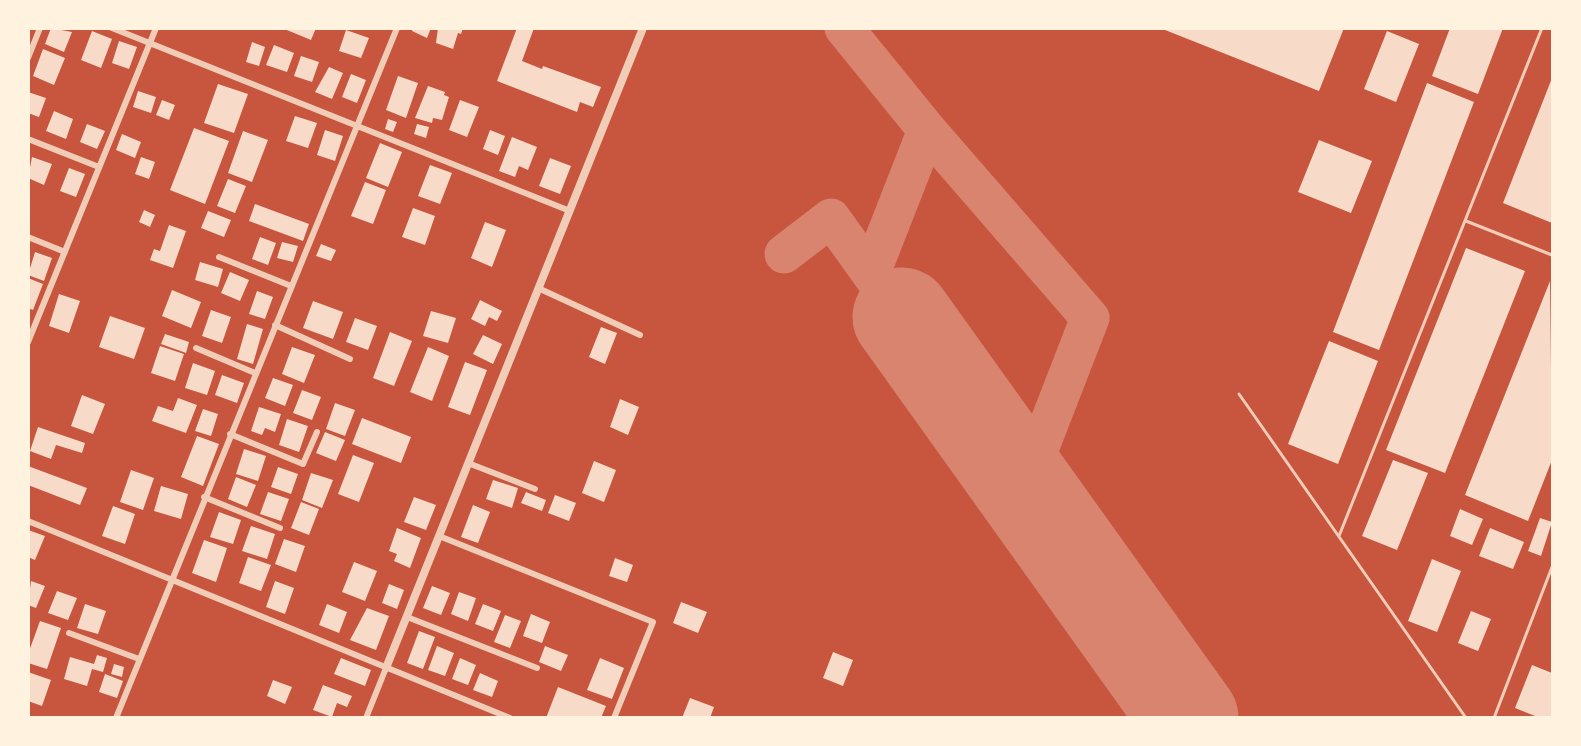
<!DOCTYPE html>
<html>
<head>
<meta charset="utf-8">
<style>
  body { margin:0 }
  #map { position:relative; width:1581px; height:746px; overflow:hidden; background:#c8553d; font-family:Quicksand,sans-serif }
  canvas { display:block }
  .frame { position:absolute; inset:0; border:30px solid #fff3e0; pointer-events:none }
</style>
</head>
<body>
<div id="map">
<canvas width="1581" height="746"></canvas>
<div class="frame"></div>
</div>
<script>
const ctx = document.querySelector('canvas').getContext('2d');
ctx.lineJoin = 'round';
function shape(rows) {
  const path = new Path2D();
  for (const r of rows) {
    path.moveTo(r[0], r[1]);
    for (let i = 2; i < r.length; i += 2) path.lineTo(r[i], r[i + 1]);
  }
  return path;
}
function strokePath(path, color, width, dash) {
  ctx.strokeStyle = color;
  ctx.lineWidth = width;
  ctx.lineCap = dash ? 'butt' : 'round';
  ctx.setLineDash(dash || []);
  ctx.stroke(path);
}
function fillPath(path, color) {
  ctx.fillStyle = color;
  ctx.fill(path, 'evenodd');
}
strokePath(shape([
  [844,28,927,130,1090,318,1024,488],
  [784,254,831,218,902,317],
  [871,273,927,130]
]), '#d8846e', 39);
strokePath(shape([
  [902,317,1189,718]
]), '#d8846e', 99);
fillPath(shape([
  [51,28,72,32,64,52,45,44],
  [282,28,316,28,311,40],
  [413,28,431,28,427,38,412,31],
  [438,28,463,28,461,34,458,33,453,49,436,43],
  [517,28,534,28,522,61,542,69,543,66,601,87,593,107,580,102,577,112,497,81],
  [1160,28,1344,28,1319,91],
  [1450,28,1503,28,1478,94,1432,76],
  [346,30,369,38,361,58,339,51],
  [92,31,112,39,101,68,81,60],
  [1387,31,1419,44,1396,102,1364,89],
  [119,41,137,47,129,69,112,63],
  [252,42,265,47,259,66,246,62],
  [274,45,294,53,287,72,266,65],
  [43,49,65,58,54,85,33,76],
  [301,56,319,62,312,82,294,76],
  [329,67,343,73,332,99,315,92],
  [351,74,366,80,357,103,342,97],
  [398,76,418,83,406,118,386,110],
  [1552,78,1552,223,1503,203],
  [1427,83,1474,102,1379,350,1333,332],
  [218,84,248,94,234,133,204,123],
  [428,86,445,92,444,95,449,97,442,120,433,118,432,123,415,118],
  [138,91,156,97,151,113,133,107],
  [28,92,46,98,39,117,28,113],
  [162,100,175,105,169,120,156,115],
  [460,100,479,107,467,137,449,130],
  [54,111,73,119,66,139,46,131],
  [295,116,317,123,308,148,286,141],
  [388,119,397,122,393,132,385,129],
  [87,124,105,131,97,149,80,142],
  [417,124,429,127,426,138,414,134],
  [194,128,229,141,205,204,170,190],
  [325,130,343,136,335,161,317,155],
  [490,130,505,136,498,155,483,149],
  [243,131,268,140,252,182,228,173],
  [122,134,141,142,135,158,116,150],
  [512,137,537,147,528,170,519,166,515,177,499,171],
  [1319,140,1372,161,1351,213,1298,192],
  [380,143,402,152,388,187,366,178],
  [32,157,52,164,44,185,28,178],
  [141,157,155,162,149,179,135,174],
  [550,158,571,166,560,194,539,186],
  [430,165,452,173,440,204,418,196],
  [69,168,85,174,76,197,60,191],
  [228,179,246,186,235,213,217,206],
  [365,182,386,190,373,224,351,216],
  [255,204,309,224,303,241,249,221],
  [413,208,435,216,425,245,402,237],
  [144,210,155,215,150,227,139,222],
  [208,211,231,220,224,237,201,228],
  [485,222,506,230,492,267,471,258],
  [169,225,186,231,173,268,150,260,154,249,160,251],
  [260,237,276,243,268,265,252,259],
  [282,242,298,246,293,262,277,258],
  [321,244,336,250,331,261,316,256],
  [1466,248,1525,271,1445,473,1386,450],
  [35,252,52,258,44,281,28,275],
  [200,262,223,269,218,287,195,280],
  [230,272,249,280,240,301,221,293],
  [28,278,43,284,33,310,28,308],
  [1550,281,1552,460,1528,521,1465,495],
  [172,290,201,302,191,328,162,316],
  [257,291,273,297,265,319,249,314],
  [59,294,80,301,69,333,49,326],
  [480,300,502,311,497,321,489,317,485,326,471,319],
  [313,301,343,312,333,339,303,328],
  [211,310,231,317,222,343,202,336],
  [431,311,456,318,448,343,423,336],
  [110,316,145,328,134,359,99,347],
  [355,318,377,326,368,350,346,342],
  [247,324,263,329,253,364,237,359],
  [601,327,617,333,605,364,589,357],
  [390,332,412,341,394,386,373,378],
  [165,334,189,342,186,353,161,344],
  [483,335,502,344,493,364,473,354],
  [1329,341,1378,361,1338,464,1288,444],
  [160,346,184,354,175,381,151,373],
  [292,347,315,355,304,383,282,374],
  [428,347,449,356,432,401,410,392],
  [465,362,487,370,470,415,448,407],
  [193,363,215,371,207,395,185,388],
  [222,375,244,383,237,403,215,395],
  [273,378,293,385,285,406,265,398],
  [302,390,321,397,312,420,293,413],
  [82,395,105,404,93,434,71,426],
  [178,398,197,405,186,433,152,421,158,406,173,411],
  [620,399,639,407,628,435,610,427],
  [335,403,355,410,345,436,326,429],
  [259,407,281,414,275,432,265,428,262,435,251,431],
  [203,409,218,414,211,436,195,431],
  [362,418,411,437,401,463,352,444],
  [287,419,308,426,299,452,279,445],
  [38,427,85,443,82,453,56,445,51,459,30,451],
  [325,432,345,440,336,461,316,453],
  [197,436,219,444,203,486,181,477],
  [244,449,266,456,258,481,236,474],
  [353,455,374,463,359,502,338,494],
  [1393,460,1428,473,1397,550,1362,536],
  [594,461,616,470,604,502,582,493],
  [28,466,87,488,80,505,28,485],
  [278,467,298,474,291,494,271,487],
  [131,470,154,478,143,510,120,502],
  [311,473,333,480,322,508,302,500],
  [236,477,256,485,247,507,228,499],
  [493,480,518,488,512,508,486,499],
  [161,486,188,494,181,519,154,511],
  [268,492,289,499,281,521,260,514],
  [526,492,546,500,542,511,521,503],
  [555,495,576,503,569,521,548,513],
  [414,497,436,505,426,530,404,522],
  [301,502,319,509,309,535,291,528],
  [473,505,490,512,478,543,461,537],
  [113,506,135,514,125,544,102,536],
  [1460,509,1483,519,1472,545,1450,536],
  [219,512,241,520,233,544,210,537],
  [1540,518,1552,522,1541,556,1528,551],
  [251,526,275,534,267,559,242,551],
  [397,528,421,538,410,568,394,561,397,554,389,551],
  [1490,528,1524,542,1513,569,1479,556],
  [28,530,45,536,35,560,28,557],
  [284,539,305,546,296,572,275,564],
  [204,540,227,548,216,582,192,573],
  [248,557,271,565,261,591,239,583],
  [615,558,633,565,627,582,609,576],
  [1432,559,1461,571,1437,632,1408,621],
  [354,562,377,571,365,601,342,592],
  [31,581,45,586,36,608,28,605],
  [275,581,294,588,285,614,266,607],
  [389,584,404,590,397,609,382,603],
  [432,586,450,593,441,615,423,608],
  [57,591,77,598,68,620,48,613],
  [459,592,476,598,468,621,451,614],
  [681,602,707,612,698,633,673,623],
  [85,604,106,611,98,634,77,628],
  [327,604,347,612,339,633,319,625],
  [483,604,501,611,493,631,475,624],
  [367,608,389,616,376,650,350,640],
  [1471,611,1491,619,1478,651,1458,643],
  [531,614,550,622,542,643,523,636],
  [505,615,521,621,510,648,494,642],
  [40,621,61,628,47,669,28,663,28,654],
  [419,631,435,637,423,669,407,663],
  [437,646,454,653,445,676,428,670],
  [545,646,568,655,561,671,539,662],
  [833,652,853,660,843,686,823,678],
  [97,655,107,658,103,672,92,669,87,686,64,679,70,657,94,664],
  [341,658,371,670,365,686,334,674],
  [460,658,476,665,468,685,452,679],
  [600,658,624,668,612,699,587,690],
  [114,664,124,667,122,677,111,674],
  [1532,665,1552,673,1552,718,1540,718,1515,708],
  [28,672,51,680,42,706,28,701],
  [480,673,498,681,492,697,473,690],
  [105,674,123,681,117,698,99,692],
  [273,680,292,687,285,704,267,696],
  [323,685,352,696,347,707,337,703,332,717,313,710],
  [558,687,606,706,601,718,546,718],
  [690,698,714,707,710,718,682,718]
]), '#f7dbc8');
strokePath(shape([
  [1466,221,1552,255],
  [1239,394,1466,718],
  [1339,536,1542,28],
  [1494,718,1552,567]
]), '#f1ccb7', 3);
strokePath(shape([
  [112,28,570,211],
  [28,58,40,28],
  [28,139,99,167],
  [28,237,65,252],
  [219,257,291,286],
  [538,288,640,335],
  [275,325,350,359],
  [28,342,156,28],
  [196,348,255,373],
  [230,434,303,464,317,432],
  [468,463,535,489],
  [204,497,280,528],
  [28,521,510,718],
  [439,536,653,622,614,718],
  [407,617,537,668],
  [69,633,139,659],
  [116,718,397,28],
  [366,718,386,668]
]), '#f1ccb7', 6);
strokePath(shape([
  [386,668,643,28]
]), '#f1ccb7', 8);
</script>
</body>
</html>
